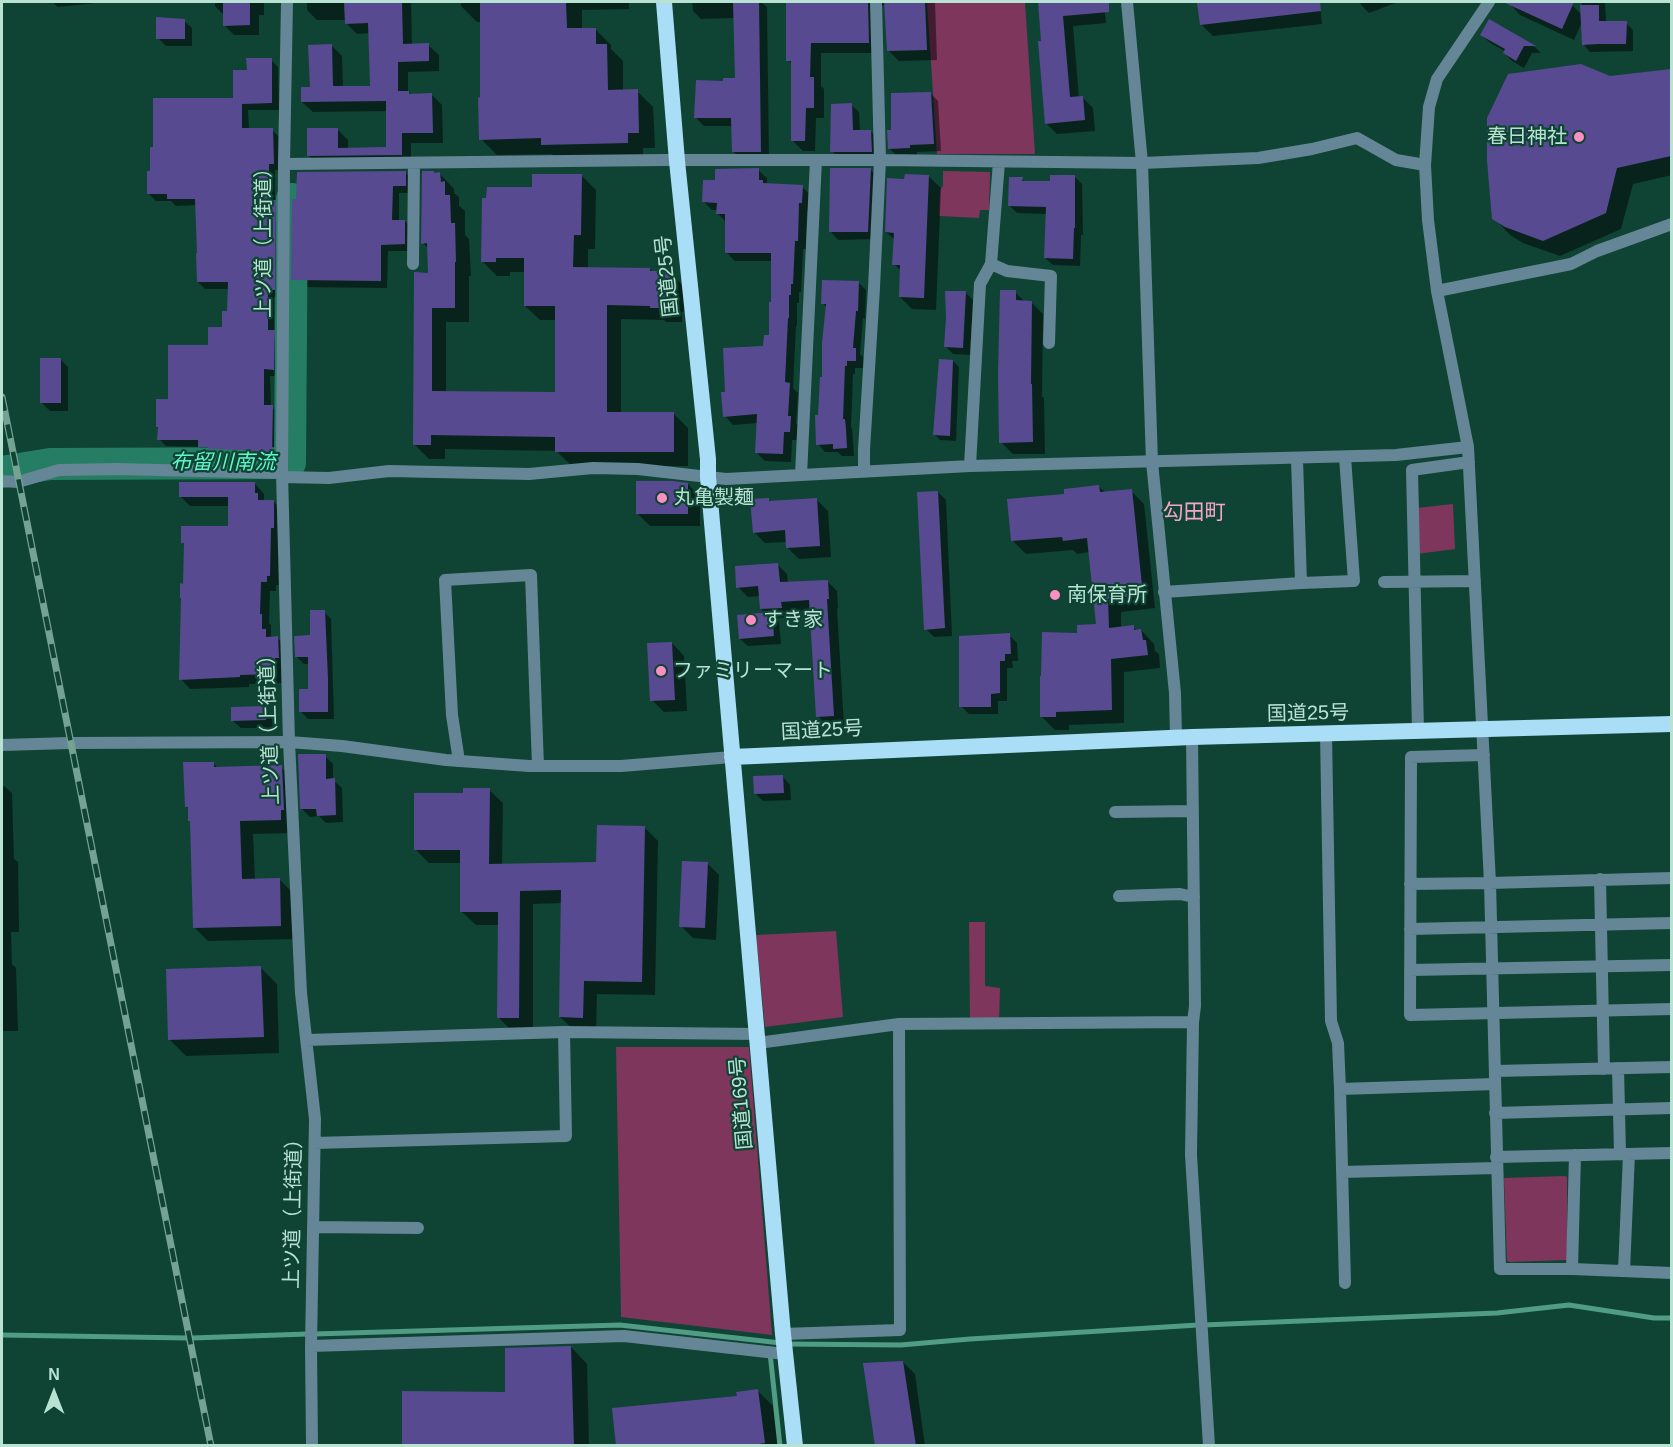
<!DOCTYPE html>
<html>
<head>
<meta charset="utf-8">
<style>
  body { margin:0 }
  #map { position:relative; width:1673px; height:1447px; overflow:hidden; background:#0f4334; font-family:Helvetica,sans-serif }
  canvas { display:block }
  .frame { position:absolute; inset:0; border:3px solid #b8e3d3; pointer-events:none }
  .north { position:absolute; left:24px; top:1363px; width:60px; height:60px; -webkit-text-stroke:4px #0f4334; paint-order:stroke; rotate:0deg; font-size:16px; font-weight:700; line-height:24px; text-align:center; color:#b8e3d3 }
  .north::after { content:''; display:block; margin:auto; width:21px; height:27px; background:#b8e3d3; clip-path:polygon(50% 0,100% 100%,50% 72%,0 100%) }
</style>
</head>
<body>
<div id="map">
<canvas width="1673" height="1447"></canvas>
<div class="frame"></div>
<div class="north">N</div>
</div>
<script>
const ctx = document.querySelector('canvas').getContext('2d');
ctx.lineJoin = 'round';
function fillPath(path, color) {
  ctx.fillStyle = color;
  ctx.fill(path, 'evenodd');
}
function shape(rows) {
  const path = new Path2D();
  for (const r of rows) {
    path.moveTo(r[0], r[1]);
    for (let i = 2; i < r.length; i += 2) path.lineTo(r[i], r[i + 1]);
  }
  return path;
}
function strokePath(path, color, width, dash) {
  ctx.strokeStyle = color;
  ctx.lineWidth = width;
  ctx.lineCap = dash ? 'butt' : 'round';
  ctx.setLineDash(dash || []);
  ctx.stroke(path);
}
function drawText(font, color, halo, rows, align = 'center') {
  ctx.font = font + ' Helvetica,"Noto Sans JP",sans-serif';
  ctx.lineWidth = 4.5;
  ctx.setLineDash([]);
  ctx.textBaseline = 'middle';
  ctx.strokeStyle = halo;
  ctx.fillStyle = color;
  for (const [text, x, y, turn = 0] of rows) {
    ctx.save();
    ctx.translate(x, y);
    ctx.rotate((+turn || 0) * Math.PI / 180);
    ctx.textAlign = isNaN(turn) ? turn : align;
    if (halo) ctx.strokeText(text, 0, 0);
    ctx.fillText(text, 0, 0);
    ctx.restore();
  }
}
fillPath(shape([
  [927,2,1025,2,1035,154,937,154],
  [943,171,990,172,989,210,980,210,979,218,939,216,940,189,943,186],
  [1453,504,1455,549,1417,554,1417,508],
  [969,922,985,922,985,986,1000,988,999,1022,970,1022],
  [836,931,843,1017,765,1027,756,935],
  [616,1047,749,1047,772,1335,621,1317],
  [1565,1176,1567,1177,1567,1260,1510,1262,1507,1261,1504,1178]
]), '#7f365c');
fillPath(shape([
  [52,2,96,2,96,3,58,7],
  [215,2,264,2,264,15,259,15,259,35,234,35,224,25,224,15,215,6],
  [307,2,411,2,412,45,428,45,439,55,439,71,408,72,408,92,411,95,432,95,442,105,443,143,411,143,411,164,319,165,308,155,338,130,348,140,348,149,388,149,388,111,313,112,302,102,311,88,332,46,342,56,343,88,371,87,370,33,357,34,346,23,346,20,317,20,307,10],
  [461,2,629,2,629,9,582,10,582,29,595,29,611,45,611,49,623,61,623,91,637,91,653,107,655,148,643,148,643,158,559,161,552,154,497,155,481,139,482,22,477,22,461,6],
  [692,2,761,2,767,7,769,160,742,160,733,151,733,126,704,126,696,118,724,82,737,79,735,18,701,19,693,11],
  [788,2,935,2,937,60,899,61,888,50,886,4,882,6,879,53,821,53,821,86,824,89,824,118,816,118,815,151,803,151,792,140,792,64,788,60],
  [1039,2,1104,2,1106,23,1073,26,1079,98,1083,98,1093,108,1095,131,1057,134,1046,123],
  [1227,2,1317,2,1320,5,1322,24,1213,36,1201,24,1199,5],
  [1360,2,1398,2,1369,13,1361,5],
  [1508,2,1564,2,1572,5,1582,15,1582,2,1605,2,1606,23,1626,23,1633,30,1633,51,1590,52,1583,44,1582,22,1574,40,1520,15],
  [184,21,192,28,192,46,166,46,158,38],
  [1490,21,1535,47,1541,53,1532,53,1524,68,1512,61,1504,53,1505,51,1490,43,1482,35],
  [271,60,278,67,279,110,248,110,249,130,272,130,279,137,280,170,275,170,275,202,282,208,282,297,274,297,274,332,281,338,281,376,270,376,271,406,279,414,278,462,255,462,249,456,217,456,214,453,207,453,200,447,166,446,159,439,159,429,157,427,170,401,224,328,228,313,229,289,205,289,198,282,197,205,176,206,171,201,156,201,149,194,151,172,234,100,248,71],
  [1672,70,1672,175,1633,184,1621,229,1560,256,1523,243,1510,235,1494,218,1610,78],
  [930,93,938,101,941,151,917,152,917,156,897,156,889,148,892,131],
  [851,105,859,112,860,132,870,131,878,139,879,159,840,159,832,151],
  [758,170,767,178,767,185,802,187,811,195,810,211,807,211,806,249,803,249,801,292,799,292,799,303,797,303,797,326,796,326,793,388,798,393,796,423,799,426,798,440,792,440,791,462,765,461,756,452,758,423,733,425,725,416,727,393,764,347,771,337,773,261,735,261,726,252,726,222,718,214,718,210,712,210,704,202,717,181],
  [871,170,879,178,876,239,838,240,831,232],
  [405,172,412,180,412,193,399,193,399,221,405,221,412,229,412,251,388,251,387,288,300,287,293,280,298,201],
  [433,172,435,174,440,174,454,189,454,193,459,197,459,206,465,211,465,235,469,239,471,276,469,276,469,322,446,322,446,393,557,394,557,320,540,320,525,306,525,272,510,272,510,276,497,276,482,261,533,189,582,176,596,190,595,249,588,249,588,269,650,269,653,272,670,272,684,287,684,312,682,312,682,322,666,322,664,320,621,319,621,413,673,413,688,428,688,466,572,466,556,451,445,449,445,459,429,459,415,445,430,274,429,249,423,243],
  [928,176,941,188,936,310,912,309,900,297,901,271,894,264,895,240,886,232,906,181],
  [1074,176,1082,184,1083,235,1081,235,1080,266,1053,265,1045,258,1047,214,1017,213,1009,205,1022,179,1026,183,1052,183],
  [859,283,866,290,865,319,863,318,860,354,863,357,863,368,855,368,855,374,853,374,851,427,852,428,854,456,842,456,838,452,825,452,818,444,824,378,827,308,823,303],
  [965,292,973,300,970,355,953,354,945,346],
  [1015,292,1025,302,1031,302,1043,314,1042,396,1044,398,1045,454,1013,454,1001,442],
  [60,359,68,367,68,411,50,411,42,403],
  [953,361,959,367,956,441,940,440,934,434],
  [255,484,264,494,264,502,274,502,283,511,280,537,279,585,276,585,276,591,270,591,269,623,271,625,271,636,277,638,287,647,284,683,249,684,249,687,190,689,181,679,185,545,183,542,230,528,230,506,190,506,181,497],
  [688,484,700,497,700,526,650,526,638,514],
  [1099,487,1106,493,1131,491,1144,504,1155,608,1121,612,1121,628,1133,627,1137,631,1141,630,1154,644,1155,651,1159,654,1160,668,1124,672,1124,723,1069,725,1069,730,1055,730,1042,717,1079,634,1098,626,1090,552,1077,554,1073,550,1026,554,1013,541,1066,495],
  [938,492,946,500,952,636,934,637,926,629],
  [768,499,771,503,817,500,828,511,831,557,799,559,788,548,787,542,765,543,754,532],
  [777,564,787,574,788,583,827,581,837,591,838,608,837,609,844,726,828,726,818,716,811,610,791,611,791,617,776,618,779,622,781,644,748,646,740,639,767,614,761,609,760,596,748,597,738,587],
  [324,612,331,619,334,719,308,719,301,712,310,690,309,664,304,664,297,657,312,637],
  [1009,635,1017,643,1018,661,1012,661,1013,668,1007,668,1007,701,998,701,998,714,969,714,961,706],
  [672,643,684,656,687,711,664,712,652,700],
  [265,708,272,716,273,728,241,728,233,721],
  [325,756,333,764,333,780,342,788,343,822,326,823,319,816,310,817,302,809],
  [213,763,219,769,281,767,295,781,294,833,253,834,255,880,279,879,293,893,294,939,208,941,194,927,192,822,189,809,186,806],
  [783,777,790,785,791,800,763,801,755,793],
  [2,786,4,786,12,793,14,859,18,862,19,932,11,932,12,964,16,968,18,1031,2,1031],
  [489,790,503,803,502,865,597,864,644,827,658,841,655,995,597,994,596,1031,574,1030,560,1017,562,903,533,904,533,1031,512,1031,498,1017,499,925,476,925,462,912,462,863,429,863,415,849,464,794],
  [707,863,719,875,716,940,693,938,681,926],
  [261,968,277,984,279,1053,186,1056,170,1040],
  [571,1347,587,1364,589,1446,403,1446,506,1394],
  [903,1362,915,1374,925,1446,876,1446],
  [757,1390,773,1406,778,1446,618,1446]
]), '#0007');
strokePath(shape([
  [1203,1325,1497,1313,1569,1305,1654,1318,1672,1318],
  [314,1334,620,1325,781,1343],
  [2,1335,188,1338],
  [192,1338,307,1334],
  [786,1344,901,1345,970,1339,1198,1325],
  [770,1353,780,1446]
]), '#519c85', 5);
strokePath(shape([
  [2,472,50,464,290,463,292,199]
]), '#257d64', 32);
fillPath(shape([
  [223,2,250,2,250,25,223,26],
  [344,2,402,2,403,44,429,43,429,61,398,62,398,91,409,91,409,94,432,93,433,133,402,133,402,155,307,156,307,128,338,128,338,148,386,147,386,101,301,102,301,87,310,87,308,45,332,44,333,86,370,86,368,23,345,24],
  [480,2,566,2,567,28,596,28,596,44,607,44,608,90,638,89,639,133,628,133,628,143,541,145,541,138,479,140,478,98,480,97],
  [733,2,759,2,761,152,732,152,731,118,694,118,696,80,723,81,723,78,735,78],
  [786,2,868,2,869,43,811,43,810,77,814,77,814,108,806,108,805,141,791,141,791,61,786,61],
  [884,2,925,2,927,50,887,51],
  [1038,2,1109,2,1109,12,1063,16,1070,97,1083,96,1085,120,1045,124,1038,41,1041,41],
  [1210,2,1320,2,1321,11,1200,25,1197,3],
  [1503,2,1574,2,1562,29],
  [1580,5,1599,5,1599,21,1627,21,1626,44,1597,44,1582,45],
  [156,17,185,19,185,39,156,39],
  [1489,19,1536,46,1524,46,1516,61,1503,53,1505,49,1480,35],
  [246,58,272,58,272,103,242,104,242,128,273,128,274,164,269,164,269,200,276,200,275,290,268,290,268,330,275,330,274,370,264,369,264,405,273,405,272,455,246,455,246,450,208,449,208,447,198,447,198,440,157,440,158,427,156,427,156,399,168,399,168,345,208,345,208,327,222,327,222,311,227,311,228,282,197,282,196,253,197,253,195,199,167,199,167,194,147,194,147,171,150,171,150,147,153,147,153,98,233,98,233,70,247,70],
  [1581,64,1610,76,1671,69,1671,156,1617,168,1606,213,1543,241,1505,227,1492,219,1487,161,1487,118,1508,74],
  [931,92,934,144,910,145,910,148,888,149,887,130,891,130,891,93],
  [852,103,853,130,871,130,872,152,830,152,831,104],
  [759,168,759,180,763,180,763,183,803,185,802,203,799,203,798,241,795,241,793,284,791,284,791,295,789,295,789,318,788,318,785,382,790,383,788,416,791,416,790,432,784,432,783,454,755,453,757,414,723,417,721,392,725,392,723,348,763,346,764,335,769,335,769,302,771,302,771,253,725,253,725,214,716,214,717,203,702,202,703,180,715,180,715,169],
  [830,168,871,168,868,232,829,232],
  [406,171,406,186,393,186,392,220,405,220,405,244,381,245,381,281,291,280,292,199,296,199,297,172],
  [422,171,434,171,434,173,440,172,441,182,445,181,445,195,450,195,451,223,455,223,456,262,455,262,455,308,432,308,432,391,555,392,555,306,524,306,524,258,496,258,496,262,481,262,482,198,486,198,487,187,532,187,532,174,582,174,581,235,574,235,573,267,650,268,650,271,670,271,670,298,668,298,668,308,650,308,650,306,607,305,607,412,674,412,674,452,555,452,555,437,431,435,431,445,413,445,414,272,428,273,427,243,421,244],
  [905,174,929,175,924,298,899,297,900,265,892,265,894,233,885,232,887,178,904,179],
  [1050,175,1075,175,1075,228,1074,228,1073,259,1044,258,1046,207,1008,206,1009,177,1023,177,1022,181,1050,181],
  [822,280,859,281,858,311,856,311,853,348,856,348,856,361,847,361,847,366,845,366,843,419,845,419,846,429,847,448,833,449,833,444,816,445,815,415,818,415,820,377,822,377,822,343,826,304,821,304],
  [1000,290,1016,290,1016,300,1032,301,1031,384,1032,384,1033,442,999,443,998,374],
  [945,291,966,291,963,348,944,347,946,318],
  [40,358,61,358,61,403,40,403],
  [939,359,953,360,950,436,933,435],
  [636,481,673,481,688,483,688,514,636,514],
  [179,482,255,482,255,493,258,493,258,500,274,500,274,528,271,528,270,576,267,576,267,582,261,582,260,614,262,614,262,629,266,629,266,637,278,636,279,658,275,658,275,674,240,675,240,677,179,680,181,598,180,598,180,583,183,584,184,543,181,543,181,526,228,526,228,497,179,497],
  [1099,485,1100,492,1132,489,1143,595,1108,599,1109,628,1134,625,1134,630,1141,629,1143,640,1146,640,1148,655,1111,659,1112,710,1056,712,1056,717,1040,717,1040,676,1041,676,1042,632,1077,633,1077,625,1096,624,1087,538,1063,541,1062,537,1011,541,1007,499,1064,494,1064,489],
  [938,491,945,628,924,630,917,492],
  [769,498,769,501,817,498,820,546,786,548,785,530,753,533,750,499],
  [778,563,780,582,828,580,829,599,827,599,834,716,816,717,809,600,781,602,782,608,760,609,758,586,736,588,735,566],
  [310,610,325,610,328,679,328,712,299,712,299,689,308,689,308,657,295,657,294,636,310,635],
  [772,612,774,636,739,639,737,615],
  [1010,633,1011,654,1005,654,1005,661,1000,661,1000,693,991,694,991,707,959,707,959,636],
  [672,642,675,700,650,701,647,643],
  [265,706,266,720,231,721,231,707],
  [298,754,326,754,326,779,335,778,336,815,317,816,316,809,300,809],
  [183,762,214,762,214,767,282,765,284,810,281,810,281,820,240,821,242,879,280,878,281,926,193,928,190,821,188,821,188,807,185,807],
  [783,775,784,793,754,794,753,776],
  [463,788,490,788,489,864,596,862,597,825,645,826,642,982,584,981,583,1018,559,1017,561,890,520,891,519,1018,497,1018,498,912,460,912,460,850,414,850,414,793,463,793],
  [682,861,708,862,705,928,679,927],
  [261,966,264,1037,168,1040,166,969],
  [571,1346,574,1446,402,1446,402,1391,505,1392,505,1348],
  [903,1361,916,1446,875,1446,863,1363],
  [758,1389,765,1443,746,1446,616,1446,612,1408,737,1396,736,1392]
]), '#584a91');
strokePath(shape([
  [287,2,284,164,282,473,289,742,301,993,315,1119,311,1346,312,1446],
  [1489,2,1437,79,1429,107,1425,165,1428,220,1437,291,1468,447,1490,883,1500,1269,1572,1269,1672,1273],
  [284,164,664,160,880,160,1142,163,1258,158,1312,149,1357,138,1396,160,1425,165],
  [413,264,414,163],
  [991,264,1007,271,1051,276,1049,343],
  [1437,291,1571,264,1597,251,1672,224],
  [970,466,980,284,991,264,999,162],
  [864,472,864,450,874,288,880,160,876,2],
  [801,475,816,160],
  [282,477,329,478,389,471,529,474,593,468,638,469,726,479,970,466,1396,455,1468,447],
  [2,481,18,482,59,470,117,469,282,473],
  [1384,582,1475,581],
  [1301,583,1354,581,1345,457],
  [1164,592,1301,583,1297,459],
  [1418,731,1412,470,1469,462],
  [1326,734,1331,1021,1338,1043,1340,1089,1345,1283],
  [1192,737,1195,1006,1193,1022,1191,1155,1209,1446],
  [1484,755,1411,757,1410,1015,1672,1009],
  [459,761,452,715,445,580,531,575,538,766],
  [1115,812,1193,811],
  [1600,879,1604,1069],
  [1410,884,1490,883,1672,878],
  [1119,896,1180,894,1194,897],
  [1410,929,1672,923],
  [1410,970,1672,965],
  [307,1040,564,1032,757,1034],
  [758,1043,899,1024,1193,1022],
  [1618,1068,1620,1154],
  [1495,1071,1672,1067],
  [1340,1089,1495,1084],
  [1495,1113,1672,1108],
  [315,1143,566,1136,564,1032],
  [1496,1157,1672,1153],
  [1342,1172,1496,1168],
  [313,1227,418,1228],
  [1572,1269,1575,1155],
  [1624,1271,1629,1154],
  [783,1334,900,1330,899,1024],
  [311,1346,624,1336,785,1354]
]), '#658696', 12);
strokePath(shape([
  [1127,2,1142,163,1152,462,1175,693,1176,738],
  [2,745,70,743,289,742,342,746,446,760,529,766,621,766,732,757]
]), '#658696', 12);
strokePath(shape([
  [664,2,677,161,708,459,708,477,783,1334,795,1446],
  [732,757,1192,737,1672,724]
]), '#aaddf6', 16);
const rail = shape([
  [2,397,211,1446]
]);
strokePath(rail, '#74a293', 7);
strokePath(rail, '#0f4334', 4.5, [14]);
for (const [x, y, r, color] of [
  [1579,137,6,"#fb8fc4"],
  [662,498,6,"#fb8fc4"],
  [1055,595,6,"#fb8fc4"],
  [751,620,6,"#fb8fc4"],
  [661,671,6,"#fb8fc4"]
]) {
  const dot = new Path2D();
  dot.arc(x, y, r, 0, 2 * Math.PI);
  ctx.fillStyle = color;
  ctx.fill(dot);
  strokePath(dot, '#0f4334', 2);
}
drawText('20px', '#b8e3d3', '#0f4334', [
  ["春日神社",1567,137,"right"],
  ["丸亀製麺",674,498],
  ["南保育所",1067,595],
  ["すき家",763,620],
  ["ファミリーマート",673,671]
], 'left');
drawText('20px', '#b8e3d3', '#0f4334', [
  ["上ツ道（上街道）",264,238,-90],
  ["国道25号",668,276,-96],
  ["国道25号",1308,714,-1],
  ["上ツ道（上街道）",270,725,-92],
  ["国道25号",822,731,-3],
  ["国道169号",742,1103,-95],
  ["上ツ道（上街道）",294,1209,-89]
]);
drawText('italic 21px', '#5ef5c8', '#0f4334', [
  ["布留川南流",223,463]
]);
drawText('21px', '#f3a6ca', '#0f4334', [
  ["勾田町",1194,513]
]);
</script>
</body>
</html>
